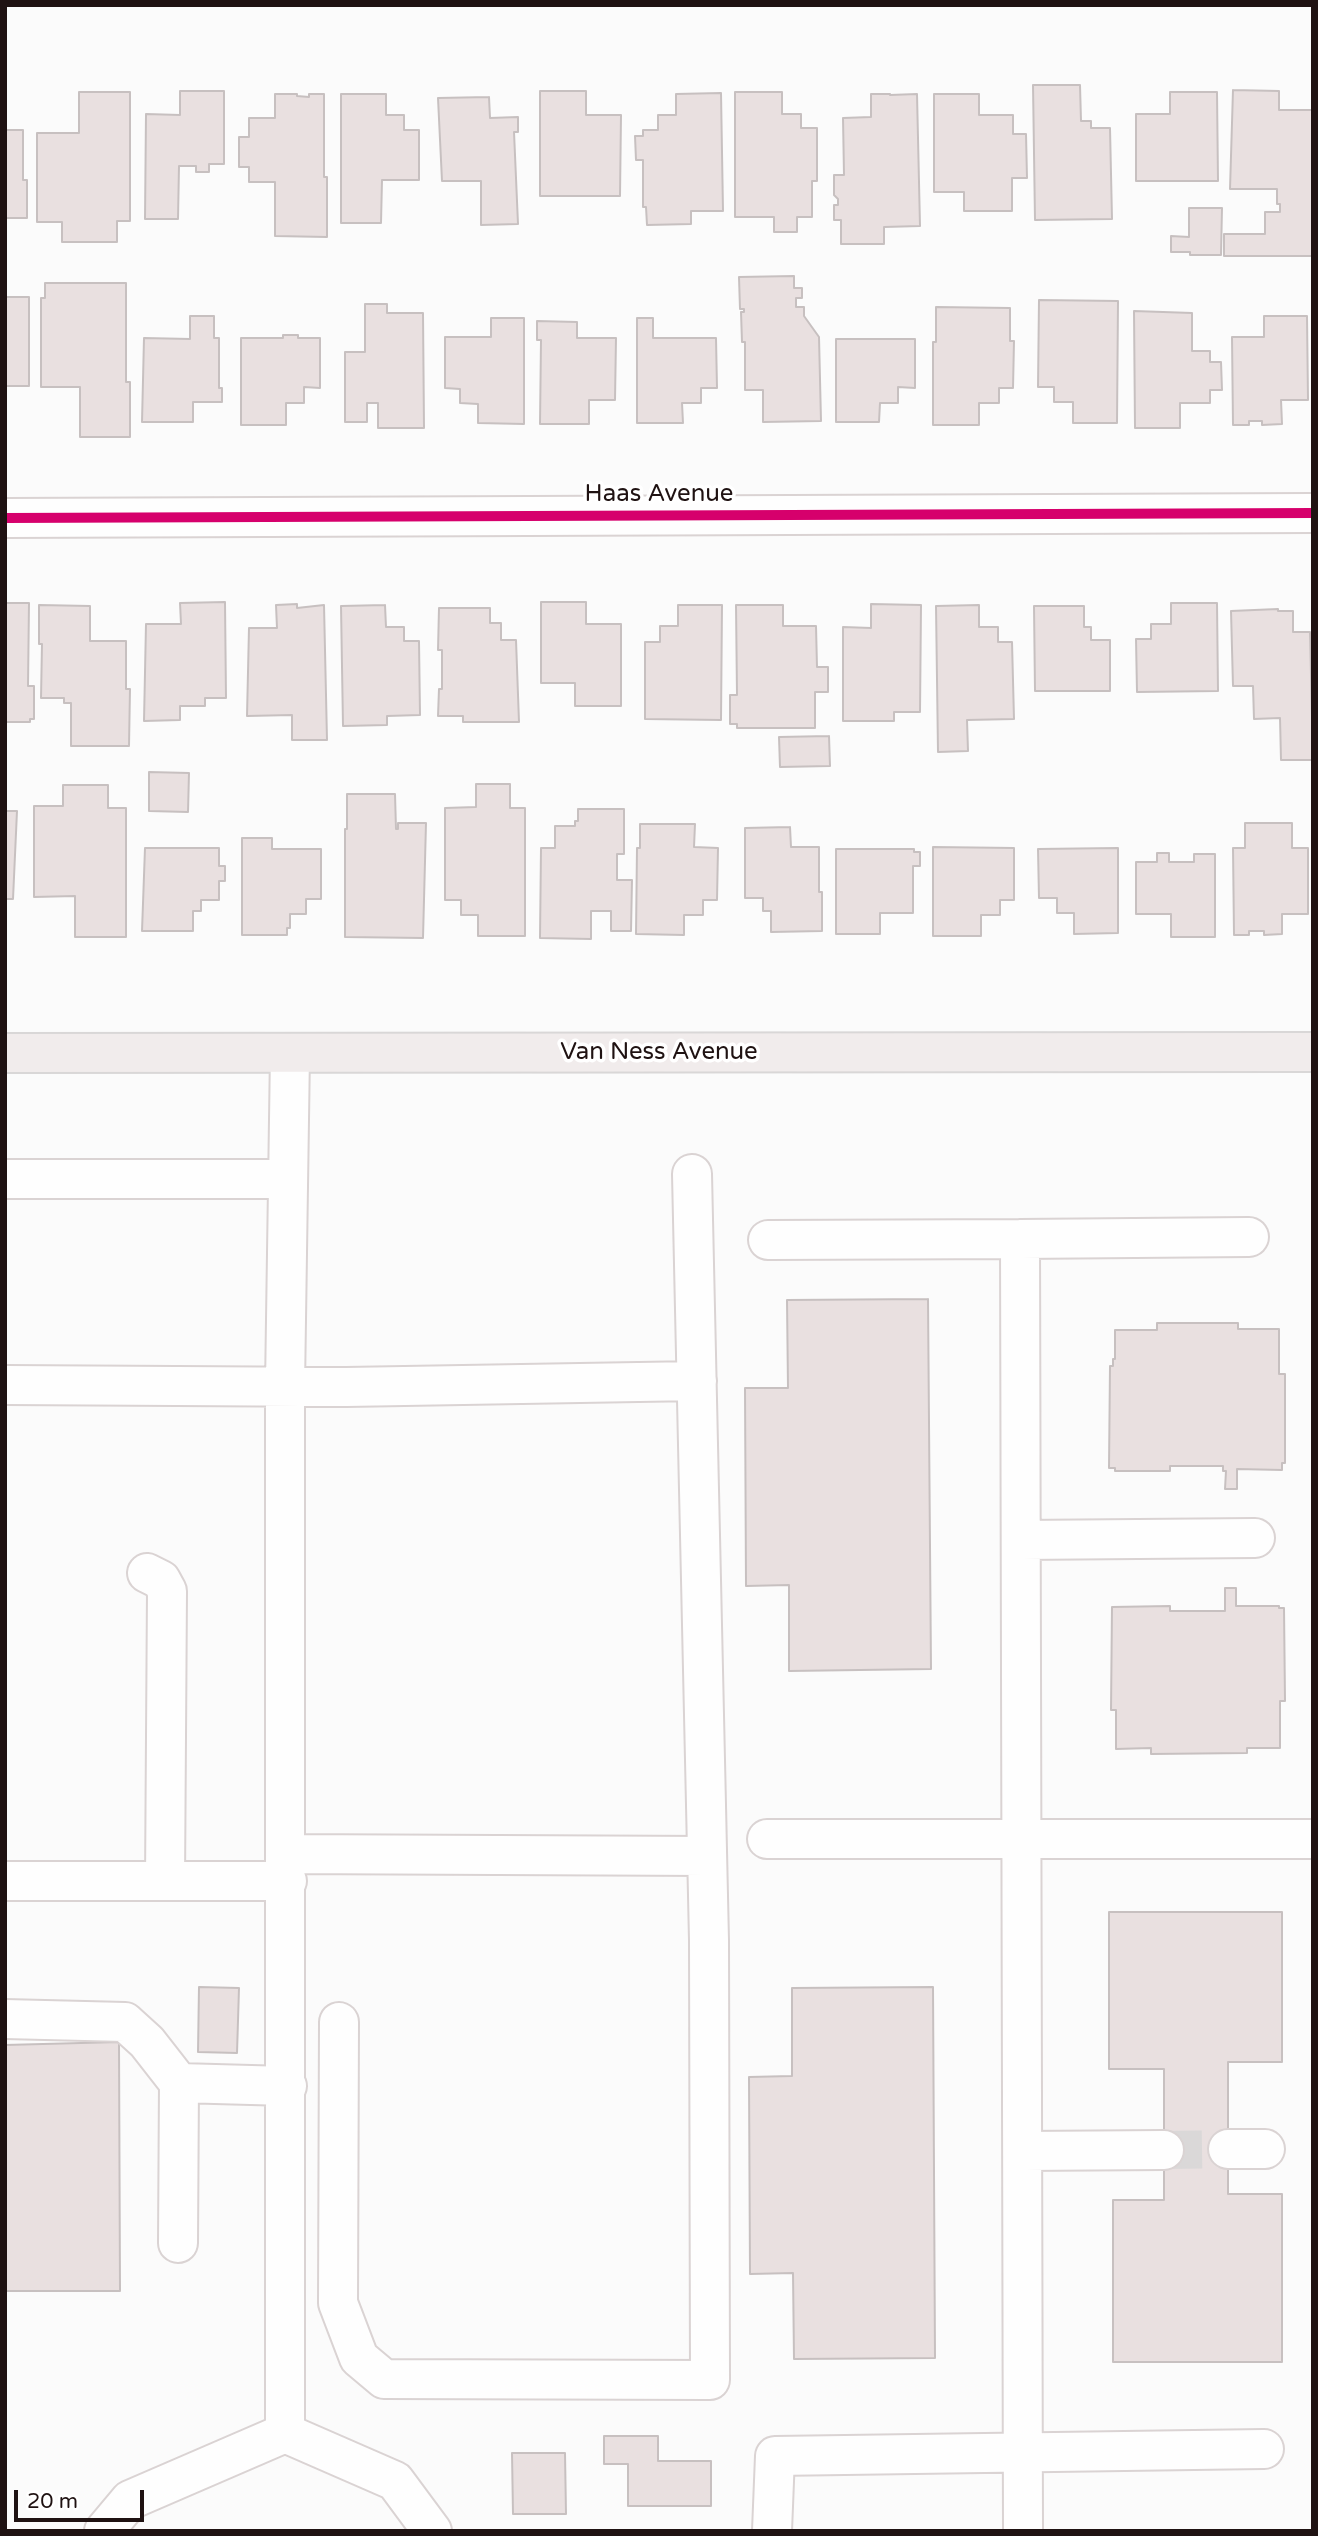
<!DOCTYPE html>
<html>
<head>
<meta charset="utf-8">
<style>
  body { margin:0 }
  #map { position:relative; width:1318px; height:2536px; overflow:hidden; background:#fbfbfb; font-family:"Varela Round",sans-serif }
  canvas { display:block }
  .frame { position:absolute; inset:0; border:7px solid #1f1212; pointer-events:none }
  .scale { position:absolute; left:14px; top:2490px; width:130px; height:32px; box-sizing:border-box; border:4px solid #1f1212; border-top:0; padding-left:9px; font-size:21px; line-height:24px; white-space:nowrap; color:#1f1212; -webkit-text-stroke:5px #fff; paint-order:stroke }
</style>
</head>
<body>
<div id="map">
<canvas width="1318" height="2536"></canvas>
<div class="frame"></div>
<div class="scale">20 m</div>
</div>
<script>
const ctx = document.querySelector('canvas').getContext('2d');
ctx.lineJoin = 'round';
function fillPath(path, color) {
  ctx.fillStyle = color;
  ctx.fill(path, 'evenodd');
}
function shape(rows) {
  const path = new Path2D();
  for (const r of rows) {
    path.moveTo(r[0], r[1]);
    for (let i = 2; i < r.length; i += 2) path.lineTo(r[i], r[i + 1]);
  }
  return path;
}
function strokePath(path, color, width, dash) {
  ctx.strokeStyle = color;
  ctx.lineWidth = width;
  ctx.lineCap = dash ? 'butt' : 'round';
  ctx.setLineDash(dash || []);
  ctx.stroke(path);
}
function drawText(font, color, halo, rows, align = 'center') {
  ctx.font = font + ' "Varela Round",sans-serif';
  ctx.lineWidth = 7;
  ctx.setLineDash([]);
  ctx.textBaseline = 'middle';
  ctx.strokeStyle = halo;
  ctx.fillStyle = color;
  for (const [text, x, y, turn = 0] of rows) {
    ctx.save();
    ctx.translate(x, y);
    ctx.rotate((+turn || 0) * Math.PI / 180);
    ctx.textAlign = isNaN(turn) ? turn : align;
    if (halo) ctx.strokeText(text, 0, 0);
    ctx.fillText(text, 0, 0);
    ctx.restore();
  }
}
const building = shape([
  [1033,85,1080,85,1081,121,1091,121,1091,128,1110,128,1112,219,1035,220,1033,85],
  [1233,90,1279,91,1279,110,1313,110,1313,256,1224,256,1224,234,1265,234,1265,212,1280,212,1280,204,1277,204,1277,189,1230,189,1233,90],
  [180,91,224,91,224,164,209,164,209,172,196,172,196,166,179,166,178,219,145,219,146,114,180,115,180,91],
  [540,91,586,91,586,115,621,115,620,196,540,196,540,91],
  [79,92,130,92,130,221,117,221,117,242,62,242,62,222,37,222,37,133,79,133,79,92],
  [735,92,782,92,782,114,801,114,801,128,817,128,817,181,812,181,812,217,797,217,797,232,774,232,774,217,735,217,735,92],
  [1170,92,1217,92,1218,181,1136,181,1136,114,1170,114,1170,92],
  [721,93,723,211,691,211,691,224,647,225,646,207,643,207,643,160,636,160,635,136,643,136,643,130,658,130,658,115,676,115,676,94,721,93],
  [275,94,297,94,297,96,309,97,309,94,324,94,324,177,327,177,327,237,275,236,275,182,249,182,249,167,239,167,239,137,249,137,249,118,275,118,275,94],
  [341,94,386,94,386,115,404,115,404,130,419,130,419,180,382,180,381,223,341,223,341,94],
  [871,94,890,94,890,95,917,94,920,226,884,227,884,244,841,244,841,220,834,220,834,205,838,205,838,199,834,195,834,175,844,175,843,118,871,117,871,94],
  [934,94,979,94,979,115,1013,115,1013,134,1026,134,1027,178,1012,178,1012,211,964,211,964,192,934,192,934,94],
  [489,97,490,118,518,117,518,132,514,132,518,224,481,225,481,181,442,181,438,98,489,97],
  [5,130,23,130,23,180,27,180,27,218,5,218,5,130],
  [1189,208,1222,208,1221,255,1190,255,1190,252,1171,252,1171,236,1189,237,1189,208],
  [794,276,794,288,802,288,802,298,796,298,796,307,804,307,804,316,819,337,821,421,763,422,763,390,745,390,745,342,742,342,741,312,744,312,744,309,740,309,739,277,794,276],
  [45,283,126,283,126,382,130,382,130,437,80,437,80,387,41,387,41,298,45,298,45,283],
  [5,297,29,297,29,386,5,386,5,297],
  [1039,300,1118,301,1117,423,1073,423,1073,402,1054,402,1054,387,1038,387,1039,300],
  [365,304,387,304,387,313,423,313,424,428,378,428,378,403,367,403,367,422,345,422,345,352,365,352,365,304],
  [936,307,1010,308,1010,341,1014,341,1013,388,999,388,999,403,979,403,979,425,933,425,933,342,936,342,936,307],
  [1134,311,1192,313,1192,351,1210,351,1210,362,1221,362,1222,390,1210,390,1210,403,1180,403,1180,428,1135,428,1134,311],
  [190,316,214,316,214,338,219,338,219,388,222,388,222,402,193,402,193,422,142,422,144,338,190,339,190,316],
  [1264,316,1307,316,1308,400,1281,400,1282,424,1262,425,1262,421,1249,421,1249,425,1233,425,1232,337,1264,337,1264,316],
  [491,318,524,318,524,424,478,423,478,404,460,403,460,389,445,388,445,337,491,337,491,318],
  [637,318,653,318,653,338,716,338,717,388,701,388,701,403,682,403,683,423,637,423,637,318],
  [537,321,577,322,577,338,616,338,615,400,589,400,589,424,540,424,541,340,537,340,537,321],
  [283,335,298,335,298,338,320,338,320,388,304,387,304,403,286,403,286,425,241,425,241,338,283,338,283,335],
  [836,339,915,339,915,388,898,387,898,403,880,403,879,422,836,422,836,339],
  [225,602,226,698,205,698,205,706,180,706,180,720,144,721,146,624,181,624,180,603,225,602],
  [541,602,586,602,586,624,621,624,621,706,575,706,575,683,541,683,541,602],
  [5,603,29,603,28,686,34,686,34,719,30,719,30,722,5,722,5,603],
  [1171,603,1217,603,1218,691,1137,692,1136,639,1151,639,1151,624,1171,624,1171,603],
  [297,604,297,608,324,605,327,740,292,740,292,715,247,716,249,628,277,628,276,605,297,604],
  [871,604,921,605,920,712,894,712,894,721,843,721,843,627,871,628,871,604],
  [39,605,90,606,90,641,126,641,126,689,130,689,129,746,71,746,71,703,64,703,64,698,41,698,42,644,39,644,39,605],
  [385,605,386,627,404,627,404,641,419,641,420,715,387,716,387,725,343,726,341,606,385,605],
  [678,605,722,605,721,720,645,719,645,642,660,642,660,626,678,626,678,605],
  [736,605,783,605,783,626,816,626,817,667,828,667,828,692,815,692,815,728,737,728,737,724,730,724,730,695,737,695,736,605],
  [979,605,979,627,998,627,998,642,1012,642,1014,719,967,720,968,751,938,752,936,606,979,605],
  [1034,606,1084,606,1084,627,1091,627,1091,640,1110,640,1110,691,1035,691,1034,606],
  [439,608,490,608,490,623,501,623,501,640,516,640,519,722,463,722,463,716,438,716,439,689,442,689,442,650,438,650,439,608],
  [1278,609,1278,611,1293,611,1293,632,1310,632,1313,760,1281,760,1280,718,1254,719,1253,686,1233,686,1231,611,1278,609],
  [829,736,830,766,780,767,779,737,829,736],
  [149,772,189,773,188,812,149,811,149,772],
  [476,784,510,784,510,808,525,808,525,936,478,936,478,915,461,915,461,900,445,900,445,808,476,807,476,784],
  [63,785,108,785,108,808,126,808,126,937,75,937,75,896,34,897,34,806,63,806,63,785],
  [347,794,395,794,396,829,398,829,398,823,426,823,423,938,345,937,345,829,347,829,347,794],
  [578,809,624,809,624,854,617,854,617,880,632,880,631,931,611,931,611,911,591,911,591,939,540,938,541,848,555,848,555,826,575,826,575,821,578,821,578,809],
  [5,811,17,811,13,899,5,899,5,811],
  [1245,823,1292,823,1292,848,1308,848,1308,914,1282,914,1282,934,1264,935,1264,931,1249,931,1249,935,1234,935,1233,848,1245,848,1245,823],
  [640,824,695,824,694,847,718,848,717,900,703,900,703,915,684,915,684,935,636,934,637,848,640,848,640,824],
  [790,827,791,847,819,847,819,892,822,892,822,931,771,932,771,911,763,911,763,898,745,898,745,828,790,827],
  [242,838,272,838,272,849,321,849,321,899,306,899,306,914,290,914,290,928,287,928,287,935,242,935,242,838],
  [933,847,1014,848,1014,900,1000,900,1000,915,981,915,981,936,933,936,933,847],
  [145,848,219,848,219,866,225,866,225,881,219,881,219,900,201,900,201,911,193,911,193,931,142,931,145,848],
  [1118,848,1118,933,1074,934,1074,913,1057,913,1057,898,1039,898,1038,849,1118,848],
  [836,849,914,849,914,852,920,852,920,866,913,866,913,913,880,913,880,934,836,934,836,849],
  [1157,853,1169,853,1169,862,1194,862,1194,854,1215,854,1215,937,1171,937,1171,914,1136,914,1136,862,1157,862,1157,853],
  [928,1299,931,1669,789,1671,789,1585,746,1586,745,1388,788,1388,787,1300,928,1299],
  [1157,1323,1238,1323,1238,1329,1279,1329,1279,1374,1285,1374,1285,1463,1282,1463,1282,1470,1237,1469,1237,1489,1225,1489,1226,1471,1223,1471,1223,1466,1170,1466,1170,1471,1115,1471,1115,1468,1109,1468,1110,1366,1113,1366,1113,1359,1115,1359,1115,1330,1157,1330,1157,1323],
  [1225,1588,1236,1588,1236,1606,1279,1606,1279,1608,1284,1608,1285,1701,1280,1701,1280,1748,1247,1748,1247,1753,1151,1754,1151,1748,1116,1749,1116,1710,1111,1710,1112,1607,1170,1606,1170,1611,1225,1611,1225,1588],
  [1109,1912,1282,1912,1282,2062,1228,2062,1228,2194,1282,2194,1282,2362,1113,2362,1113,2200,1164,2200,1164,2069,1109,2069,1109,1912],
  [199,1987,239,1988,237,2053,198,2052,199,1987],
  [933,1987,935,2358,794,2359,793,2273,750,2274,749,2077,792,2076,792,1988,933,1987],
  [119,2042,120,2291,5,2291,5,2045,119,2042],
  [604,2436,658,2436,658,2461,711,2461,711,2506,628,2506,628,2464,604,2464,604,2436],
  [512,2453,565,2453,566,2514,513,2514,512,2453]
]);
fillPath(building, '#e9e0e0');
strokePath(building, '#c7c0c0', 2);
strokePath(shape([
  [1164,2150,1228,2149]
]), '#dad8d8', 38, [38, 19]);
const minor = shape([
  [5,518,1313,513],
  [5,1179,288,1179],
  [1020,1239,1249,1237],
  [768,1240,1020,1239,1023,2531],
  [5,1385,346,1387,697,1381],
  [1021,1540,1255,1538],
  [147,1573,161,1580,167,1591,165,1881],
  [767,1839,1313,1839],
  [287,1854,707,1856],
  [5,1881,287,1881],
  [5,2019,125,2022,147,2042,179,2083],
  [339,2022,338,2303,359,2358,384,2379,710,2380,709,1940,692,1174],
  [1228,2149,1265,2149],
  [1023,2151,1164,2150],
  [178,2243,179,2083,287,2086],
  [285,2433,285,1386,290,1053],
  [104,2531,130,2500,285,2433,395,2481,432,2531],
  [772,2531,775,2456,1264,2449]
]);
const major = shape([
  [5,1053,1313,1052]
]);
strokePath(minor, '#dad3d3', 42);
strokePath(major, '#d9d7d7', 42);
strokePath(minor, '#fefefe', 38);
strokePath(major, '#f1ecec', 38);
strokePath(shape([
  [5,518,1313,513]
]), '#d6006c', 10);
drawText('24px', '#1f1212', '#fff', [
  ["Haas Avenue",659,495],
  ["Van Ness Avenue",659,1053]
]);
</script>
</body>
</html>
